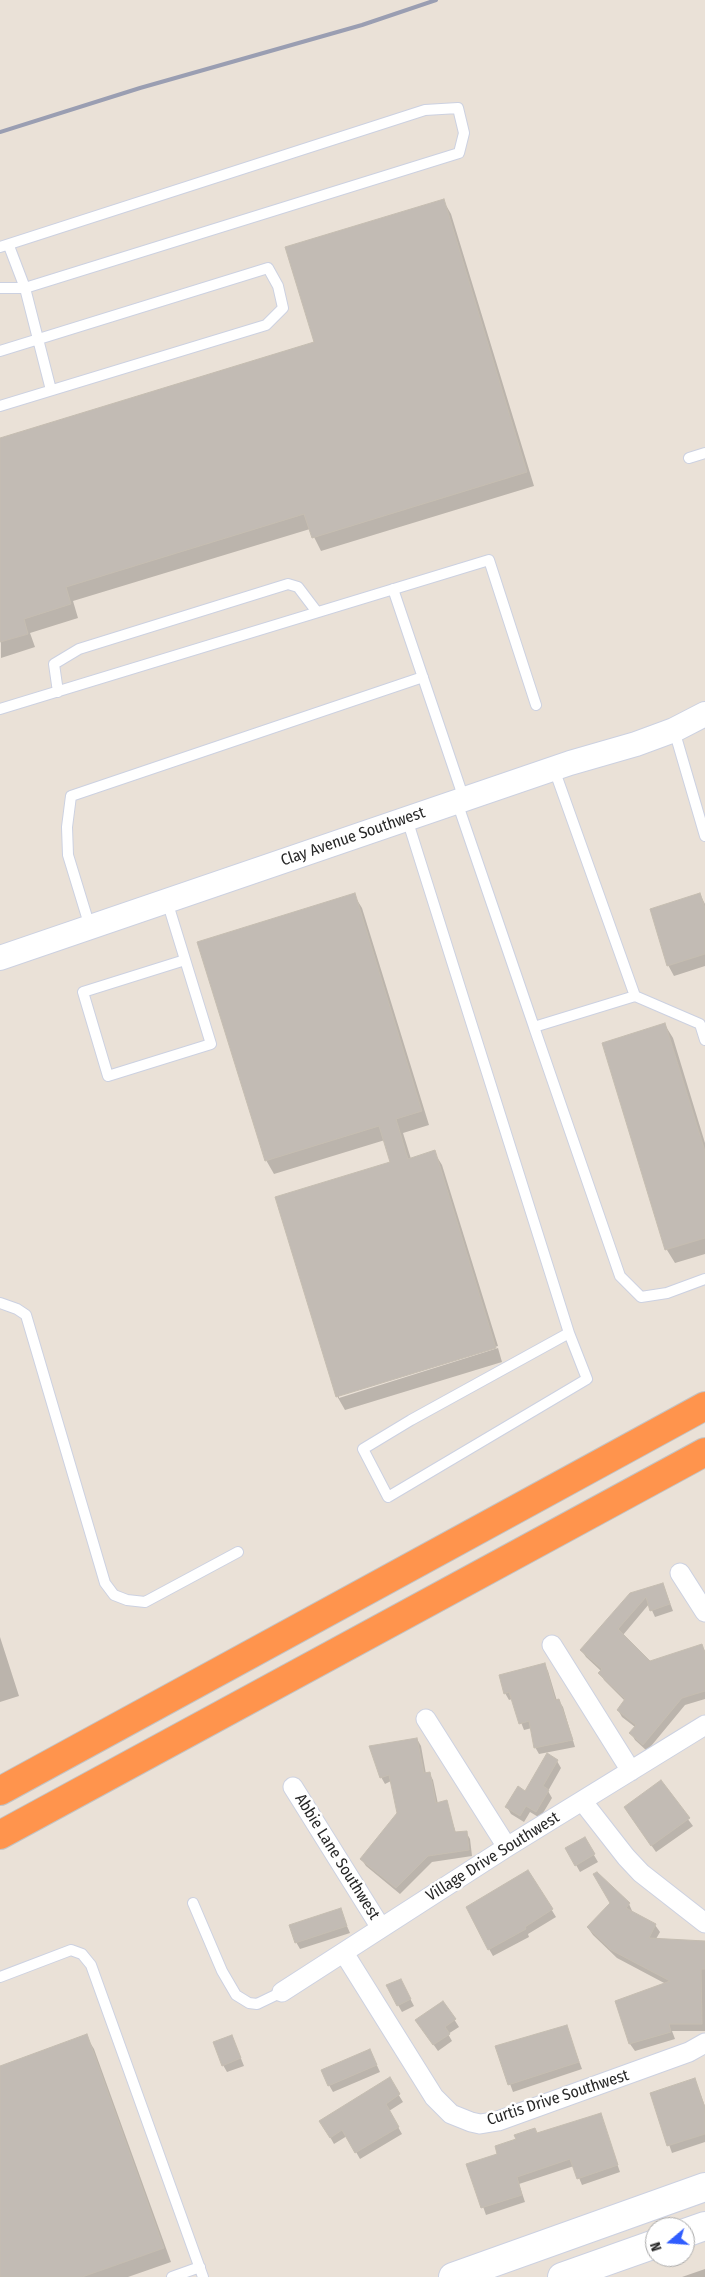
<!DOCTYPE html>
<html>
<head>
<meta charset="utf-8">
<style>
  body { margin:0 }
  #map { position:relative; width:705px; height:2277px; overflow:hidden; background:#eae1d7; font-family:"Fira Sans Condensed",sans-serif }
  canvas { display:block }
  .north { position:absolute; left:645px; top:2217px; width:50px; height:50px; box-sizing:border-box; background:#fff; border:1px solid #a9a9a9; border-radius:50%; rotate:252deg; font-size:14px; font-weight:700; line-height:20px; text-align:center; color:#272727 }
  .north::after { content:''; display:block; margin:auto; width:18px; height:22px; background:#305dfe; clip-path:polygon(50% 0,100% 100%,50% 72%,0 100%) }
</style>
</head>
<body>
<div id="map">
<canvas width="705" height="2277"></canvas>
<div class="north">N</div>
</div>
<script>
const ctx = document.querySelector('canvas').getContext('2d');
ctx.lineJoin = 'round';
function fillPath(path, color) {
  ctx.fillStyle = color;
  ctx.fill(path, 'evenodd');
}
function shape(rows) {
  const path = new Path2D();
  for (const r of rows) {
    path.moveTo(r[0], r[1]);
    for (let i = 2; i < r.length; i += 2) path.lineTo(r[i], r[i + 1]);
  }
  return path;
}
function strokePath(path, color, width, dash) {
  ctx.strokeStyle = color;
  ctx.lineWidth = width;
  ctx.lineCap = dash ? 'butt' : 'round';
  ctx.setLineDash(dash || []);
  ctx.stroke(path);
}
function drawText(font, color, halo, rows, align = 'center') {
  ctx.font = font + ' "Fira Sans Condensed",sans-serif';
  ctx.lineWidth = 5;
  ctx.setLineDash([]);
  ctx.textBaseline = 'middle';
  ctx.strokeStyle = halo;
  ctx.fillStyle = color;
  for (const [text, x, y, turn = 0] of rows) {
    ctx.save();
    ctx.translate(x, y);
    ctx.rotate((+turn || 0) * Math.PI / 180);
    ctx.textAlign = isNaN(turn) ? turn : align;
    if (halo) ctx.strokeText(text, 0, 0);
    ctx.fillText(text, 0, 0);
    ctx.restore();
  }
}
fillPath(shape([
  [443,200,451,214,534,486,321,551,310,529,73,601,78,618,30,633,35,647,1,658,0,439,315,343],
  [700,894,705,904,705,966,674,976,668,965],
  [354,895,362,908,429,1125,403,1133,411,1159,434,1152,442,1165,498,1346,339,1395,339,1398,498,1348,502,1362,345,1410,337,1396,392,1163,385,1140,274,1174,266,1160],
  [665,1025,673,1038,705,1143,705,1254,675,1263,667,1250,603,1044],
  [663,1584,673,1611,655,1617,649,1604,623,1635,650,1662,702,1646,705,1651,705,1699,685,1705,647,1751,635,1740,631,1733,635,1727,622,1717,618,1710,625,1701,604,1680,600,1673,601,1671,586,1657,582,1651,631,1594],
  [0,1637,19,1696,0,1702],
  [544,1664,548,1671,557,1701,559,1701,563,1707,575,1747,539,1754,535,1747,532,1728,524,1730,512,1699,509,1700,505,1693],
  [417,1739,421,1746,426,1774,429,1773,433,1780,438,1804,446,1802,456,1833,466,1832,470,1839,472,1856,432,1862,400,1894,366,1866,362,1860,399,1813,391,1781,385,1784,381,1777],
  [557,1761,561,1768,548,1791,552,1798,540,1818,530,1812,524,1822,511,1814,507,1807,525,1792],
  [660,1782,693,1826,656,1852,629,1814],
  [584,1838,598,1862,580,1872,567,1849],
  [528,1871,556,1917,528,1934,529,1937,493,1956,489,1949],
  [597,1873,629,1904,633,1913,655,1925,660,1932,656,1939,705,1942,705,2031,672,2031,675,2039,635,2051,630,2044,666,1984,617,1958,593,1935,588,1928,612,1903],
  [340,1910,350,1933,300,1949,296,1942],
  [404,1987,414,2006,402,2012,398,2005],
  [443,2002,459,2027,448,2034,452,2041,438,2051,421,2027],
  [566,2026,582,2069,513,2092,496,2046],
  [86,2036,94,2049,171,2262,128,2277,0,2277,0,2067],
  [232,2036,244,2066,227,2072,223,2065],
  [370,2050,380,2072,333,2092,329,2085],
  [389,2079,403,2102,389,2111,402,2134,360,2159,347,2136,334,2144,321,2121],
  [695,2080,705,2106,705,2142,672,2153,651,2094],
  [600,2114,620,2172,582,2185,574,2166,519,2184,525,2202,486,2215,468,2164,499,2154,517,2140],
  [705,2269,705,2277,682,2277]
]), '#0003');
const building = shape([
  [444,199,527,472,312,538,304,514,66,587,71,604,24,619,28,634,0,642,0,438,314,342,285,247,444,199],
  [355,893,422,1111,396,1119,408,1159,435,1150,496,1348,336,1397,275,1197,390,1162,379,1126,265,1161,197,942,355,893],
  [700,893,705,908,705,954,667,966,650,909,700,893],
  [665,1023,705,1151,705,1238,665,1250,602,1043,665,1023],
  [663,1583,670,1604,650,1611,646,1597,618,1629,650,1661,702,1644,705,1653,705,1691,682,1698,643,1745,629,1733,636,1725,617,1710,625,1699,598,1673,602,1669,580,1650,630,1593,663,1583],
  [545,1663,555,1700,559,1699,573,1740,534,1748,529,1721,519,1724,509,1692,504,1694,499,1675,545,1663],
  [417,1738,424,1773,430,1772,436,1803,447,1800,455,1832,467,1831,469,1850,428,1856,396,1888,360,1859,397,1813,389,1775,380,1778,369,1746,417,1738],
  [547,1753,558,1760,543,1786,549,1790,536,1812,526,1806,520,1816,505,1807,518,1786,525,1791,547,1753],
  [661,1780,690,1818,651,1846,624,1807,661,1780],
  [585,1837,595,1854,575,1866,565,1848,585,1837],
  [528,1870,553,1909,525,1927,526,1929,488,1950,466,1907,528,1870],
  [597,1872,630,1903,626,1908,656,1924,649,1938,705,1941,705,1969,701,1969,702,2024,669,2024,671,2032,629,2044,615,2001,670,1981,611,1950,587,1927,610,1903,593,1874,597,1872],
  [341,1908,347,1926,295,1943,289,1925,341,1908],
  [401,1979,411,1999,397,2006,386,1985,401,1979],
  [443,2001,456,2019,445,2027,450,2034,433,2045,415,2020,443,2001],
  [567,2025,579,2062,508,2085,495,2046,567,2025],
  [87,2034,164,2248,82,2277,0,2277,0,2066,87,2034],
  [232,2035,241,2058,222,2066,213,2042,232,2035],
  [370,2049,377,2065,328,2086,321,2070,370,2049],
  [390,2077,400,2094,386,2104,399,2127,355,2153,342,2130,330,2138,319,2121,390,2077],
  [695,2078,705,2108,705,2134,667,2146,650,2093,695,2078],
  [601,2113,618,2165,577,2179,570,2159,517,2177,522,2195,481,2208,466,2164,497,2154,495,2146,516,2139,514,2135,535,2128,537,2133,601,2113]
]);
fillPath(building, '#c2bbb4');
strokePath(building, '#c5bdb1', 1);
const service = shape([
  [9,246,25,288,51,390],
  [0,247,425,110,458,108,464,133,459,153,25,288,0,288],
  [0,351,268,268,278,286,283,308,266,325,0,406],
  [689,458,705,453],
  [393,589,464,799],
  [58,692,54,664,79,649,288,584,298,587,317,612],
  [0,709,489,560,536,705],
  [674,730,705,836],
  [457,802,534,1027,635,996,554,769],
  [407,819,569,1333,411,1420,363,1449,388,1497,587,1379,569,1333],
  [167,901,211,1044,108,1076,83,992,185,960],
  [90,927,68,855,67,827,71,796,423,677],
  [635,996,700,1024,705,1040],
  [534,1027,620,1276,641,1297,667,1293,705,1279],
  [0,1303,17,1309,26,1315,105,1583,114,1595,127,1600,145,1602,238,1552],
  [193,1903,222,1971,236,1995,249,2003,257,2004,282,1992],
  [0,1977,71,1950,82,1954,91,1965,203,2277],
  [172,2277,200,2267]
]);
const minor = shape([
  [680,1573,705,1612],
  [552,1645,631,1771],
  [426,1719,507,1847],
  [293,1787,381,1928],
  [583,1802,626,1857,641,1873,705,1923],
  [344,1953,434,2097,451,2114,471,2122,480,2124,498,2121,689,2052,705,2043],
  [282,1992,507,1847,705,1725]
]);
const tertiary = shape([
  [0,958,570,763,636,744,674,730,705,714]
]);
const secondary = shape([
  [685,2233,705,2226],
  [453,2277,705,2187],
  [562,2277,655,2244]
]);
const motorway = shape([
  [0,1791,705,1406],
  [0,1835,705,1452]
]);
strokePath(service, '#ccd1e1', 12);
strokePath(minor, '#ccd1e1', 21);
strokePath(tertiary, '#ccd1e1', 26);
strokePath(secondary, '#ccd1e1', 30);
strokePath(motorway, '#c3c3c3', 30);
strokePath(service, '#fff', 10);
strokePath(minor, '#fff', 19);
strokePath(tertiary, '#fff', 24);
strokePath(secondary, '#fff', 28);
strokePath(motorway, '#ff944d', 28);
strokePath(shape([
  [0,132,140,88,362,25,436,0]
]), '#9a9eb2', 4);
drawText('16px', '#272727', '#fff', [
  ["Clay Avenue Southwest",353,837,-19],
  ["Abbie Lane Southwest",337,1857,58],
  ["Village Drive Southwest",493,1857,-32],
  ["Curtis Drive Southwest",558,2098,-18]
]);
</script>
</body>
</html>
